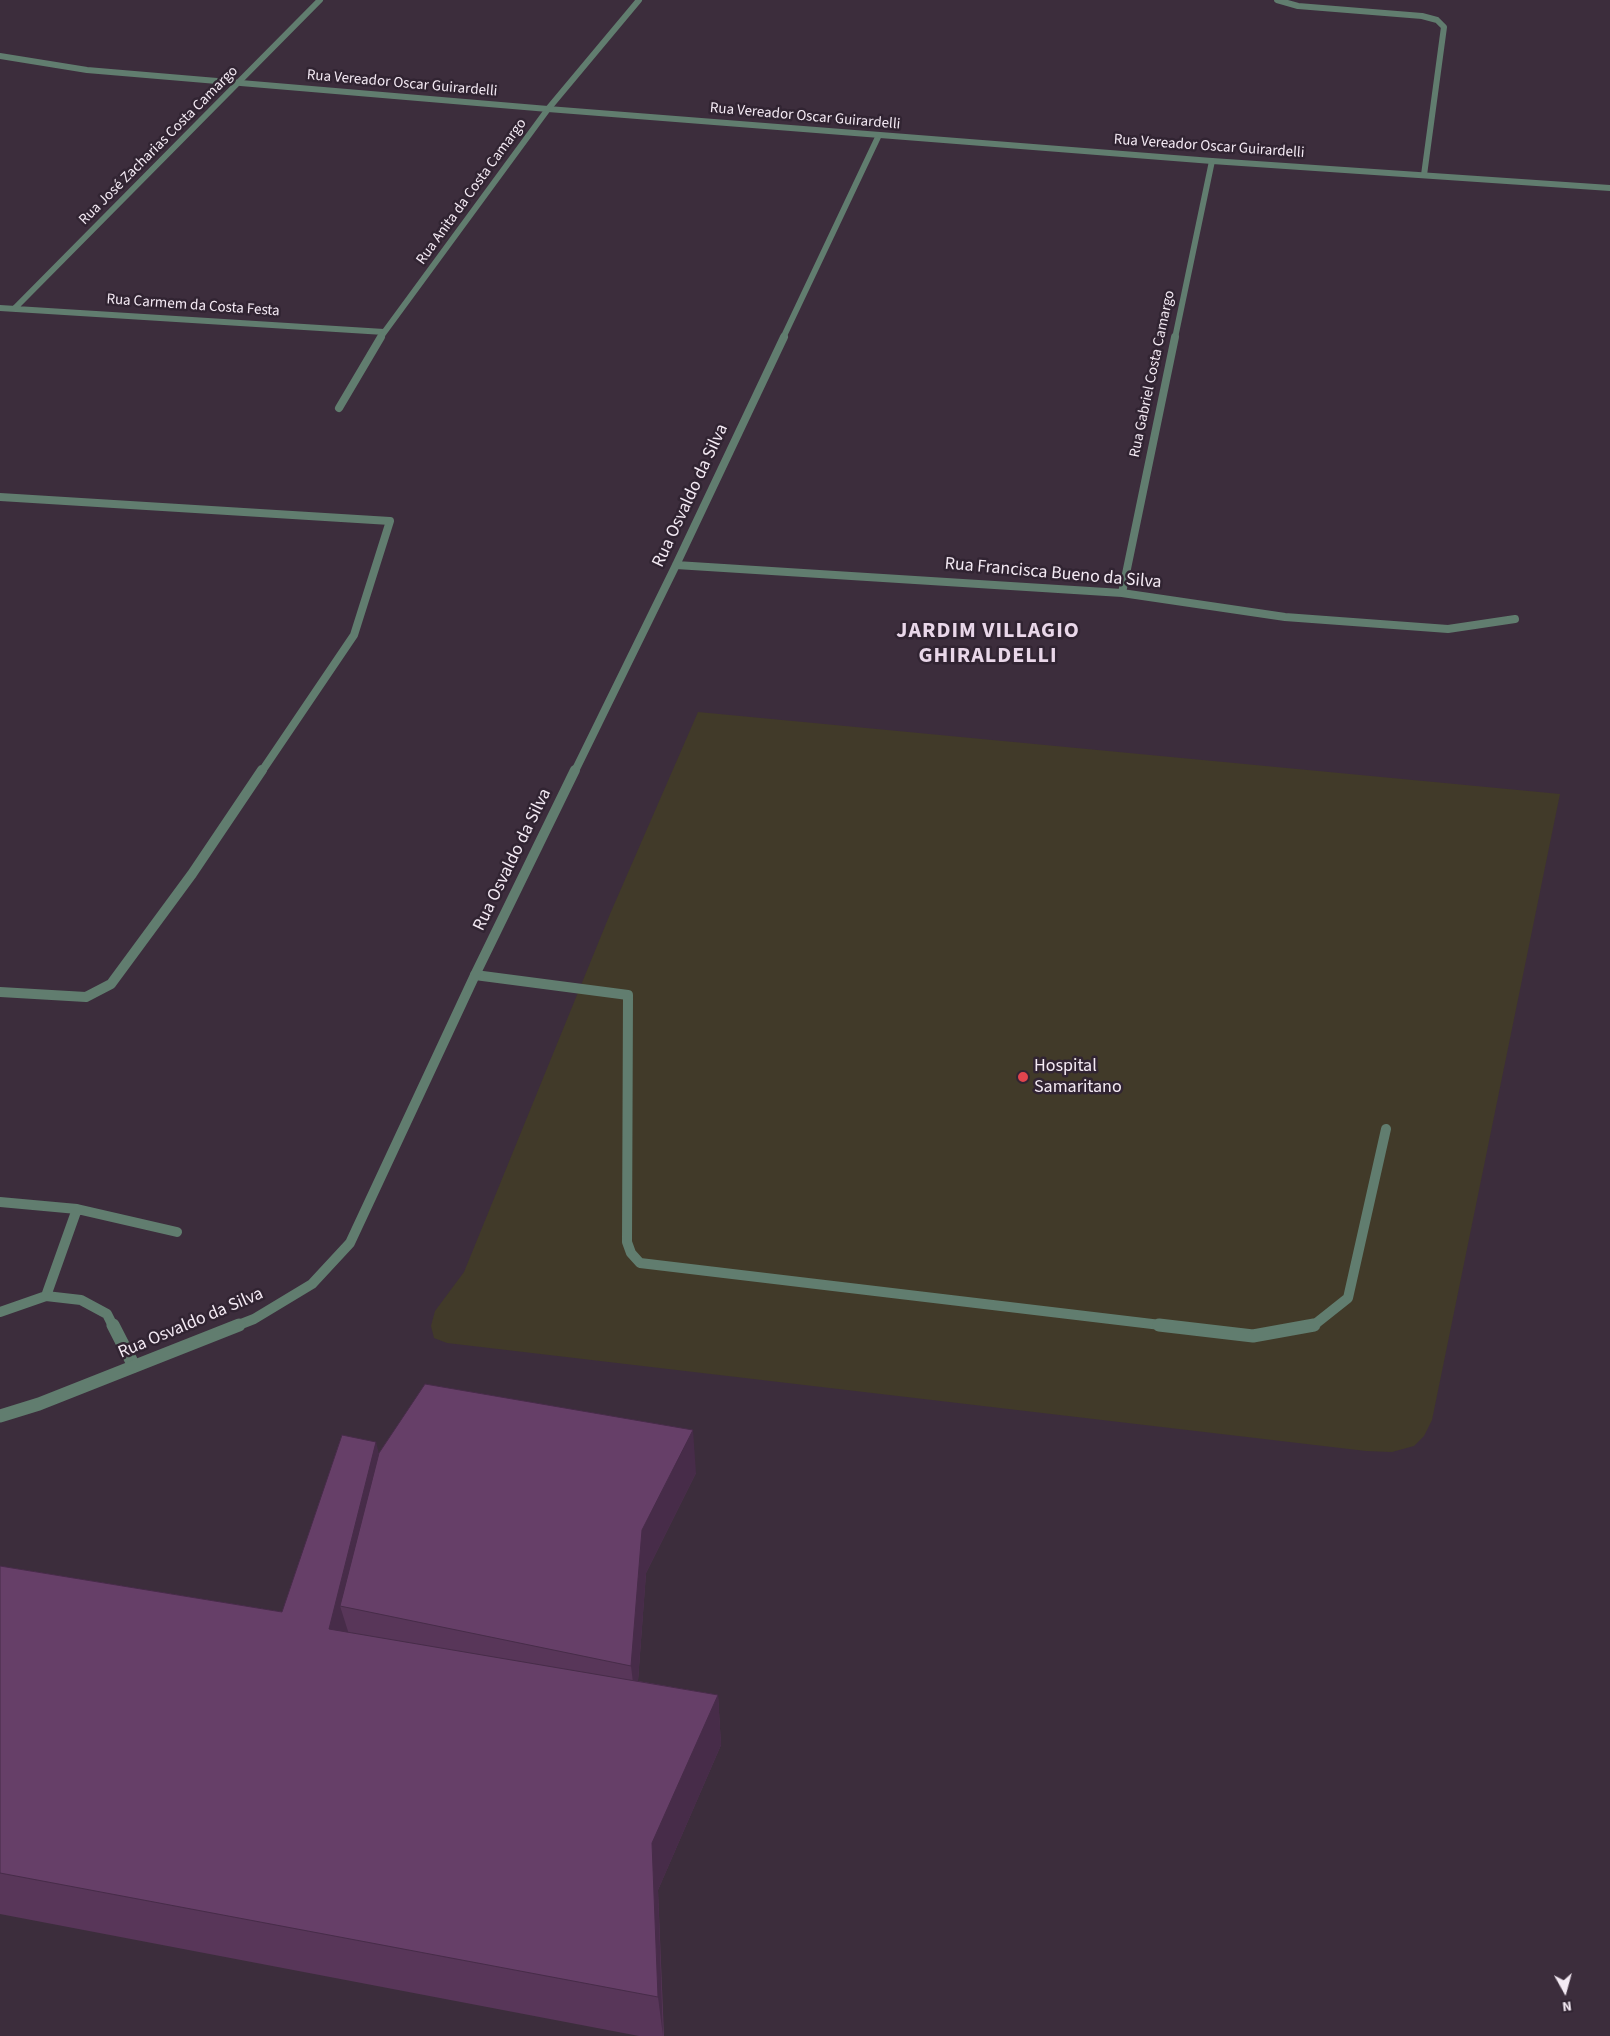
<!DOCTYPE html>
<html>
<head>
<meta charset="utf-8">
<style>
  body { margin:0 }
  #map { position:relative; width:1610px; height:2036px; overflow:hidden; background:#3c2d3c; font-family:"Source Sans 3",sans-serif }
  canvas { display:block }
  .north { position:absolute; left:1540px; top:1966px; width:50px; height:50px; -webkit-text-stroke:4px #312432; paint-order:stroke; rotate:173deg; font-size:14px; font-weight:700; line-height:20px; text-align:center; color:#f4eaf4 }
  .north::after { content:''; display:block; margin:auto; width:18px; height:22px; background:#f4eaf4; clip-path:polygon(50% 0,100% 100%,50% 72%,0 100%) }
</style>
</head>
<body>
<div id="map">
<canvas width="1610" height="2036"></canvas>
<div class="north">N</div>
</div>
<script>
const ctx = document.querySelector('canvas').getContext('2d');
ctx.lineJoin = 'round';
function fillPath(path, color) {
  ctx.fillStyle = color;
  ctx.fill(path, 'evenodd');
}
function shape(rows) {
  const path = new Path2D();
  for (const r of rows) {
    path.moveTo(r[0], r[1]);
    for (let i = 2; i < r.length; i += 2) path.lineTo(r[i], r[i + 1]);
  }
  return path;
}
function strokePath(path, color, width, dash) {
  ctx.strokeStyle = color;
  ctx.lineWidth = width;
  ctx.lineCap = dash ? 'butt' : 'round';
  ctx.setLineDash(dash || []);
  ctx.stroke(path);
}
function drawText(font, color, halo, rows, align = 'center') {
  ctx.font = font + ' "Source Sans 3",sans-serif';
  ctx.lineWidth = 5;
  ctx.setLineDash([]);
  ctx.textBaseline = 'middle';
  ctx.strokeStyle = halo;
  ctx.fillStyle = color;
  for (const [text, x, y, turn = 0] of rows) {
    ctx.save();
    ctx.translate(x, y);
    ctx.rotate((+turn || 0) * Math.PI / 180);
    ctx.textAlign = isNaN(turn) ? turn : align;
    if (halo) ctx.strokeText(text, 0, 0);
    ctx.fillText(text, 0, 0);
    ctx.restore();
  }
}
fillPath(shape([
  [698,712,1560,794,1432,1420,1424,1436,1414,1446,1392,1452,1366,1451,447,1343,434,1338,431,1326,435,1311,464,1272,610,914]
]), '#413a29');
strokePath(shape([
  [0,497,390,521,354,635,262,771]
]), '#617d6f', 8);
strokePath(shape([
  [475,975,628,995,627,1242,631,1253,640,1263,1169,1326],
  [0,992,86,997,111,984,192,874,262,770],
  [0,1202,77,1209,177,1232],
  [46,1296,77,1209],
  [0,1312,46,1296,81,1300,107,1314,113,1326],
  [1308,1326,1314,1325,1348,1298,1386,1129]
]), '#617d6f', 10);
strokePath(shape([
  [113,1325,134,1366],
  [1159,1325,1253,1336,1314,1325]
]), '#617d6f', 13);
strokePath(shape([
  [1277,0,1298,6,1422,16,1437,20,1444,27,1424,175],
  [0,308,384,332],
  [15,308,320,0],
  [380,338,548,109,639,0],
  [783,338,879,135],
  [1175,338,1212,161]
]), '#617d6f', 6);
strokePath(shape([
  [339,408,381,337],
  [676,565,1122,593,1285,617,1448,629,1515,619],
  [1122,593,1175,337],
  [575,771,676,565,784,337]
]), '#617d6f', 8);
strokePath(shape([
  [236,1326,254,1319,312,1284,350,1243,475,975,575,770]
]), '#617d6f', 10);
strokePath(shape([
  [0,1416,39,1404,239,1325]
]), '#617d6f', 13);
strokePath(shape([
  [0,56,87,70,548,109,1212,161,1610,188]
]), '#617d6f', 6);
fillPath(shape([
  [379,1453,696,1473,646,1573,638,1681,718,1695,721,1745,658,1890,664,2036,639,2036,0,1914,0,1566,282,1612]
]), '#583659');
fillPath(shape([
  [693,1430,696,1473,646,1573,636,1707,631,1666,642,1530],
  [376,1442,390,1497,340,1606,353,1647,329,1629],
  [718,1695,721,1745,658,1890,663,2036,658,1997,652,1843]
]), '#472c49');
const building = shape([
  [425,1384,693,1430,642,1530,631,1666,340,1606,379,1453,425,1384],
  [342,1435,376,1442,329,1629,718,1695,652,1843,658,1997,0,1873,0,1566,282,1612,342,1435]
]);
fillPath(building, '#663f68');
strokePath(building, '#472c49', 1);
for (const [x, y, r, color] of [
  [1023,1077,6,"#e0444e"]
]) {
  const dot = new Path2D();
  dot.arc(x, y, r, 0, 2 * Math.PI);
  ctx.fillStyle = color;
  ctx.fill(dot);
  strokePath(dot, '#312432', 2);
}
drawText('15px', '#f4eaf4', '#312432', [
  ["Rua Vereador Oscar Guirardelli",402,84,5],
  ["Rua Vereador Oscar Guirardelli",805,117,5],
  ["Rua José Zacharias Costa Camargo",159,146,-45],
  ["Rua Vereador Oscar Guirardelli",1209,147,4],
  ["Rua Anita da Costa Camargo",472,192,-54],
  ["Rua Carmem da Costa Festa",193,306,4],
  ["Rua Gabriel Costa Camargo",1153,374,-78]
]);
drawText('18px', '#f4eaf4', '#312432', [
  ["Rua Osvaldo da Silva",691,496,-65],
  ["Rua Francisca Bueno da Silva",1053,574,5],
  ["Rua Osvaldo da Silva",513,860,-64],
  ["Rua Osvaldo da Silva",191,1324,-23]
]);
drawText('18px', '#f4eaf4', '#312432', [
  ["Hospital",1034,1067],
  ["Samaritano",1034,1088]
], 'left');
ctx.letterSpacing = '1px';
drawText('bold 22px', '#e9d7e9', '#312432', [
  ["JARDIM VILLAGIO",988,632],
  ["GHIRALDELLI",988,657]
]);
ctx.letterSpacing = '0px';
</script>
</body>
</html>
